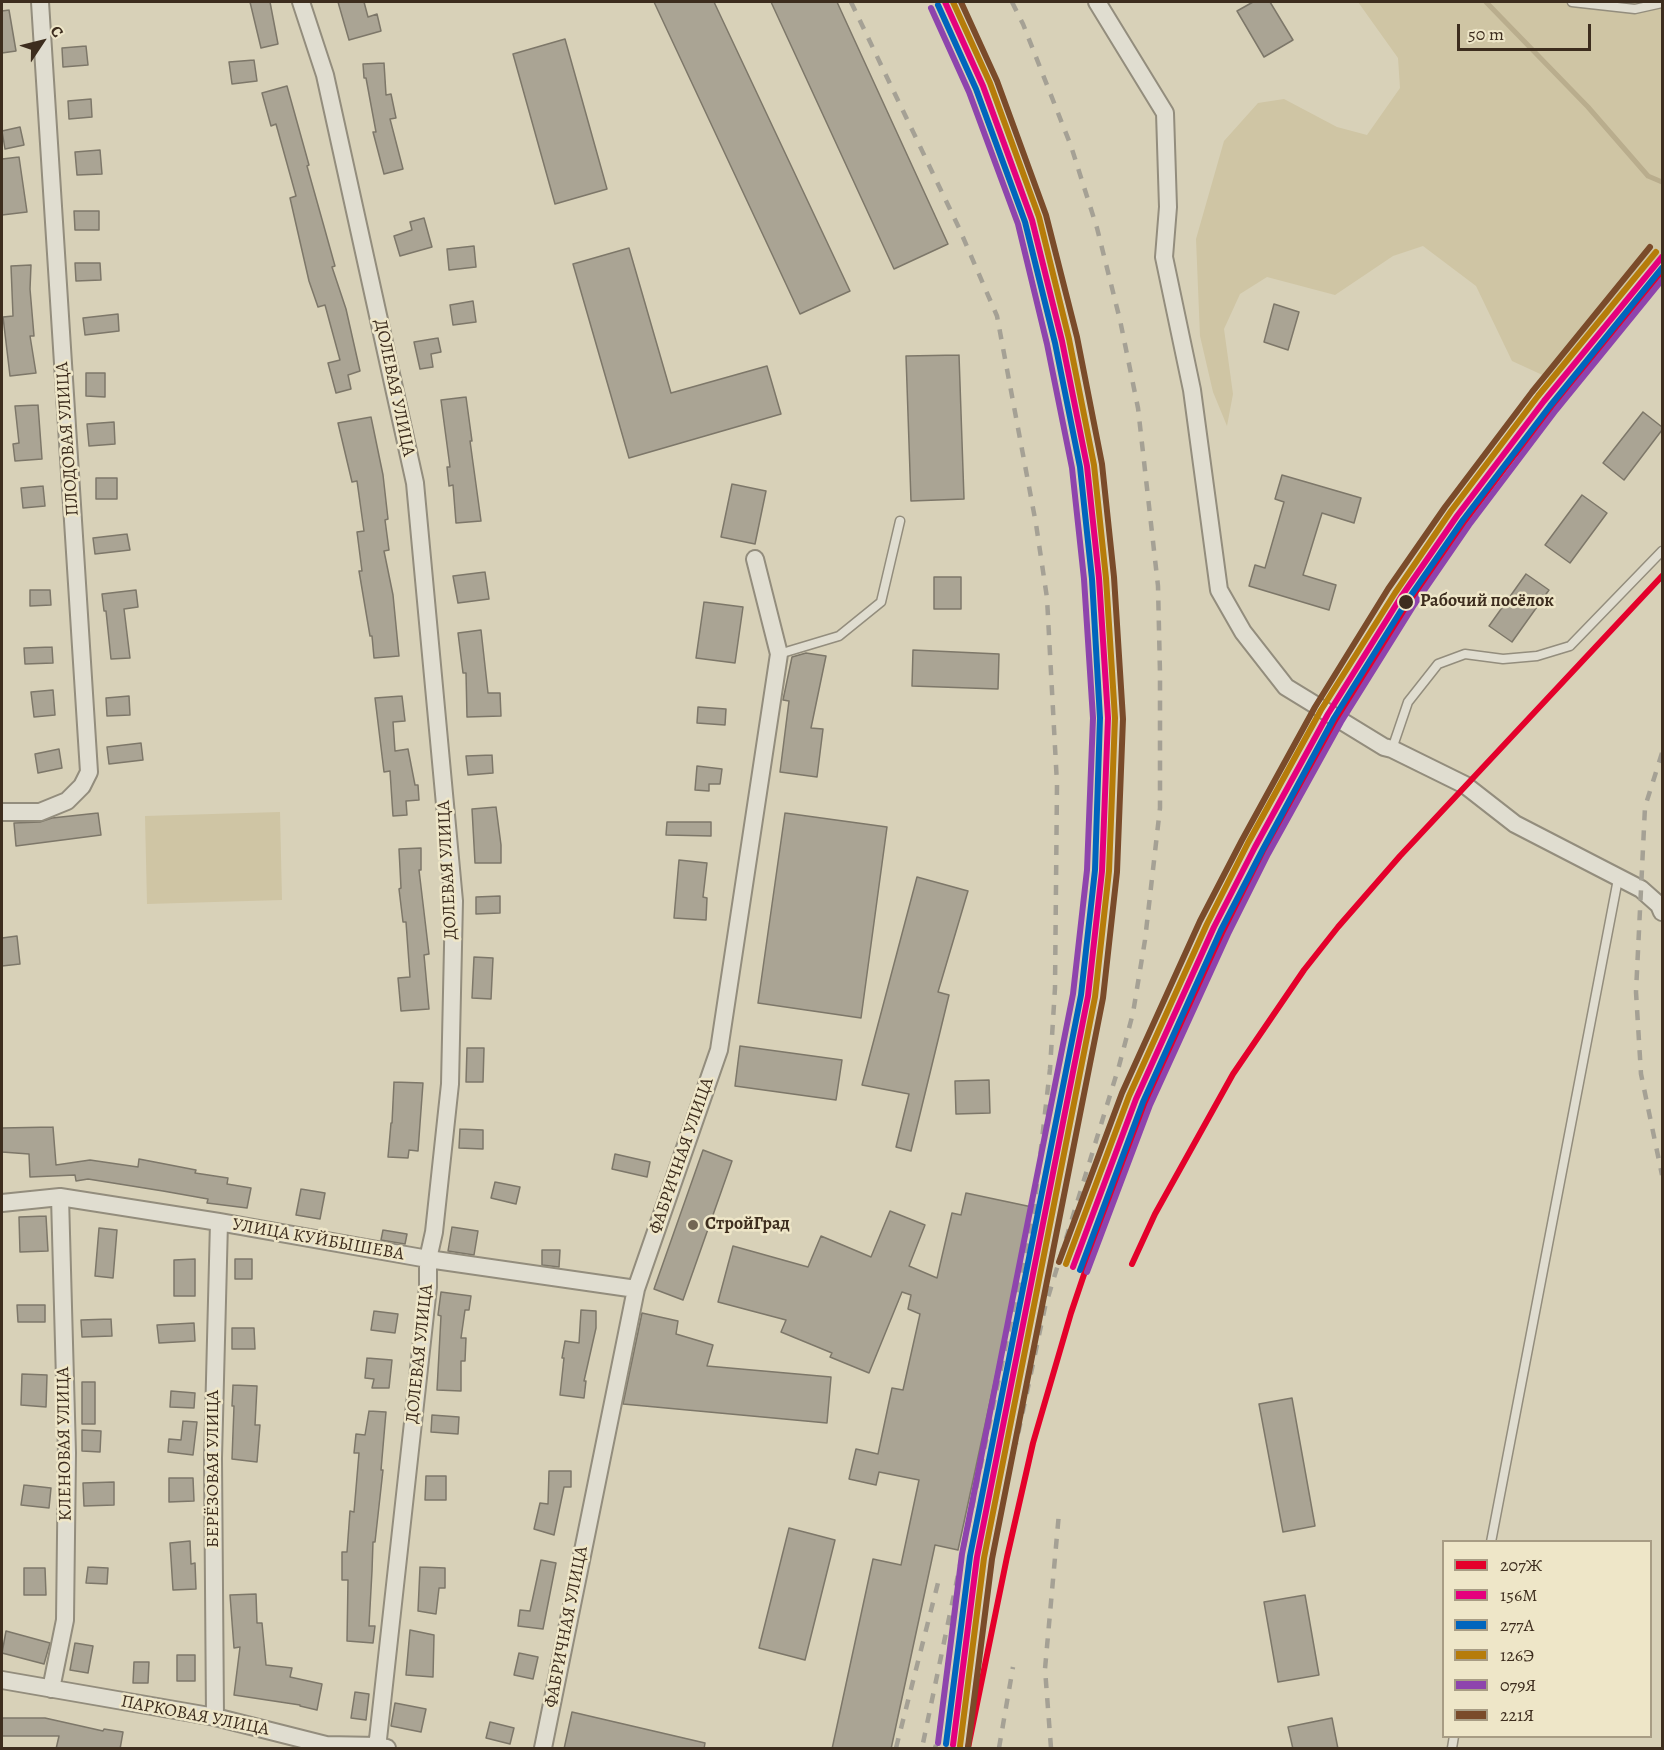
<!DOCTYPE html>
<html>
<head>
<meta charset="utf-8">
<style>
  body { margin:0 }
  #map { position:relative; width:1664px; height:1750px; overflow:hidden; background:#d8d1b8; font-family:Alegreya,serif }
  canvas { display:block }
  .frame { position:absolute; inset:0; border:3px solid #3d2d1e; pointer-events:none }
  .legend { position:absolute; left:1442px; top:1540px; width:210px; height:198px; box-sizing:border-box; background:#eee6c8; border:2px solid #a79c84; margin:0; padding:8px 10px; list-style:none; font-size:18px; color:#3d2d1e }
  .legend li { display:flex; align-items:center; gap:12px; height:30px }
  .legend b { width:30px; border:2px solid #a79c84 }
  .north { position:absolute; left:12px; top:12px; width:60px; height:60px; -webkit-text-stroke:4px #eee6c8; paint-order:stroke; rotate:55deg; font-size:16px; font-weight:700; line-height:24px; text-align:center; color:#3d2d1e }
  .north::after { content:''; display:block; margin:auto; width:21px; height:27px; background:#3d2d1e; clip-path:polygon(50% 0,100% 100%,50% 72%,0 100%) }
  .scale { position:absolute; left:1457px; top:24px; width:134px; height:27px; box-sizing:border-box; border:3px solid #3d2d1e; border-top:0; padding-left:8px; font-size:18px; line-height:21px; white-space:nowrap; color:#3d2d1e; -webkit-text-stroke:4px #eee6c8; paint-order:stroke }
</style>
</head>
<body>
<div id="map">
<canvas width="1664" height="1750"></canvas>
<div class="frame"></div>
<ul class="legend">
<li><b style="height:8px;background:#e4002b"></b>207Ж</li>
<li><b style="height:8px;background:#e5007d"></b>156М</li>
<li><b style="height:8px;background:#0065bd"></b>277А</li>
<li><b style="height:8px;background:#b67c0a"></b>126Э</li>
<li><b style="height:8px;background:#8e44ad"></b>079Я</li>
<li><b style="height:8px;background:#7a4b2a"></b>221Я</li>
</ul>
<div class="north">С</div>
<div class="scale">50 m</div>
</div>
<script>
const ctx = document.querySelector('canvas').getContext('2d');
ctx.lineJoin = 'round';
function fillPath(path, color) {
  ctx.fillStyle = color;
  ctx.fill(path, 'evenodd');
}
function shape(rows) {
  const path = new Path2D();
  for (const r of rows) {
    path.moveTo(r[0], r[1]);
    for (let i = 2; i < r.length; i += 2) path.lineTo(r[i], r[i + 1]);
  }
  return path;
}
function strokePath(path, color, width, dash) {
  ctx.strokeStyle = color;
  ctx.lineWidth = width;
  ctx.lineCap = dash ? 'butt' : 'round';
  ctx.setLineDash(dash || []);
  ctx.stroke(path);
}
function drawText(font, color, halo, rows, align = 'center') {
  ctx.font = font + ' Alegreya,serif';
  ctx.lineWidth = 5;
  ctx.setLineDash([]);
  ctx.textBaseline = 'middle';
  ctx.strokeStyle = halo;
  ctx.fillStyle = color;
  for (const [text, x, y, turn = 0] of rows) {
    ctx.save();
    ctx.translate(x, y);
    ctx.rotate((+turn || 0) * Math.PI / 180);
    ctx.textAlign = isNaN(turn) ? turn : align;
    if (halo) ctx.strokeText(text, 0, 0);
    ctx.fillText(text, 0, 0);
    ctx.restore();
  }
}
fillPath(shape([
  [1358,2,1662,2,1662,253,1595,324,1549,378,1512,361,1476,286,1423,246,1393,256,1335,295,1267,277,1240,294,1224,329,1233,394,1227,426,1213,392,1200,336,1196,239,1224,141,1258,103,1284,99,1337,127,1367,135,1400,88,1398,58],
  [280,812,282,900,147,904,145,816]
]), '#cfc5a4');
strokePath(shape([
  [1486,2,1588,107,1648,176,1662,182]
]), '#b9ad8d', 5);
const building = shape([
  [250,2,270,2,278,44,261,48,250,2],
  [338,2,364,2,368,17,377,14,381,31,349,40,338,2],
  [654,2,714,2,850,291,800,314,654,2],
  [771,2,837,2,948,244,894,269,771,2],
  [1253,2,1270,2,1293,40,1264,57,1237,11,1253,2],
  [9,10,16,51,2,53,2,11,9,10],
  [565,39,607,189,555,204,513,54,565,39],
  [86,46,88,65,63,67,62,48,86,46],
  [254,60,257,81,232,84,229,62,254,60],
  [384,63,386,95,391,94,396,118,390,119,403,169,384,174,373,132,376,132,366,78,364,78,363,64,384,63],
  [287,86,309,165,307,166,323,223,335,266,332,267,346,309,360,371,348,375,351,389,336,393,328,363,340,360,325,305,318,307,309,281,290,198,296,196,276,124,271,126,262,93,287,86],
  [91,99,92,117,69,119,68,101,91,99],
  [20,127,24,145,5,149,2,131,20,127],
  [100,150,102,174,77,175,75,152,100,150],
  [19,157,27,212,2,215,2,159,19,157],
  [74,211,99,211,99,230,75,230,74,211],
  [424,218,432,247,400,256,394,236,412,230,410,222,424,218],
  [474,246,476,267,449,270,447,249,474,246],
  [629,248,671,393,767,366,781,414,629,458,573,264,629,248],
  [75,263,100,263,101,280,76,281,75,263],
  [31,265,30,289,34,336,30,336,36,373,10,376,3,317,13,316,11,266,31,265],
  [473,301,476,322,453,325,450,305,473,301],
  [1274,304,1299,312,1288,350,1264,342,1274,304],
  [118,314,119,331,85,335,83,318,118,314],
  [438,338,441,352,431,354,433,367,420,369,414,342,438,338],
  [959,355,964,499,911,501,906,356,959,355],
  [86,373,105,373,105,397,86,396,86,373],
  [466,397,472,441,470,441,481,521,456,523,453,485,449,486,447,467,450,467,441,400,466,397],
  [38,405,42,459,15,461,13,444,19,443,15,406,38,405],
  [1643,412,1662,427,1662,430,1624,480,1603,463,1643,412],
  [371,417,383,475,388,519,385,520,389,550,384,551,393,595,399,656,374,658,372,636,370,636,359,571,362,571,357,532,364,531,357,481,352,482,338,423,371,417],
  [114,422,115,444,89,446,87,424,114,422],
  [1282,475,1361,498,1354,523,1322,513,1303,575,1336,585,1329,610,1249,586,1255,565,1265,568,1284,502,1275,499,1282,475],
  [96,478,117,478,117,499,96,499,96,478],
  [732,484,766,491,755,544,721,537,732,484],
  [43,486,45,506,23,508,21,488,43,486],
  [1582,495,1607,513,1570,563,1545,545,1582,495],
  [127,534,130,550,95,554,93,538,127,534],
  [485,572,489,599,458,603,453,576,485,572],
  [1526,574,1549,590,1512,642,1489,626,1526,574],
  [934,577,961,577,961,609,934,609,934,577],
  [30,590,50,590,51,605,30,606,30,590],
  [136,590,138,607,124,609,130,658,111,659,106,611,104,611,102,594,136,590],
  [704,602,743,607,735,663,696,658,704,602],
  [481,630,488,693,500,693,501,716,467,717,466,673,463,673,458,633,481,630],
  [52,647,53,663,25,664,24,648,52,647],
  [913,650,999,654,998,689,912,686,913,650],
  [806,653,826,656,811,728,823,729,817,777,780,772,789,701,783,700,792,657,806,653],
  [53,690,55,715,34,717,31,692,53,690],
  [129,696,130,715,107,716,106,698,129,696],
  [402,696,405,721,393,722,395,751,408,749,415,785,418,785,419,800,406,801,407,815,393,816,390,771,384,772,375,698,402,696],
  [698,707,726,709,725,725,697,723,698,707],
  [141,743,143,760,109,764,107,747,141,743],
  [59,749,62,768,38,773,35,754,59,749],
  [492,755,493,773,468,775,466,756,492,755],
  [697,766,722,769,720,784,709,784,709,791,695,790,697,766],
  [496,807,501,845,501,863,475,863,472,809,496,807],
  [98,813,101,835,16,846,14,823,40,822,52,818,98,813],
  [785,813,887,827,861,1018,758,1003,785,813],
  [667,822,711,822,711,836,666,835,667,822],
  [421,848,421,870,419,870,429,954,424,955,429,1009,401,1011,398,978,410,977,406,922,403,922,399,889,401,888,399,849,421,848],
  [679,860,707,863,703,897,707,898,706,920,674,918,679,860],
  [917,877,968,891,938,992,949,995,911,1151,896,1147,909,1094,862,1085,917,877],
  [500,896,500,913,476,914,476,897,500,896],
  [17,936,20,964,2,966,2,938,17,936],
  [474,957,493,958,491,999,472,998,474,957],
  [740,1046,842,1060,836,1100,735,1086,740,1046],
  [467,1048,484,1048,483,1082,466,1082,467,1048],
  [989,1080,990,1113,956,1114,955,1081,989,1080],
  [394,1082,423,1083,418,1151,409,1150,408,1158,388,1157,391,1123,392,1123,394,1082],
  [53,1127,56,1165,90,1160,138,1167,139,1159,196,1170,195,1173,228,1178,227,1184,251,1188,247,1208,207,1203,208,1199,163,1191,88,1179,76,1181,75,1175,30,1177,29,1154,2,1152,2,1128,53,1127],
  [460,1129,483,1130,483,1149,459,1148,460,1129],
  [703,1150,732,1161,683,1300,654,1289,703,1150],
  [615,1154,650,1162,647,1177,612,1169,615,1154],
  [495,1182,520,1187,516,1204,491,1198,495,1182],
  [301,1189,325,1193,320,1219,296,1215,301,1189],
  [966,1193,1032,1207,958,1550,935,1545,891,1749,832,1749,873,1559,901,1565,919,1480,879,1472,876,1485,849,1479,856,1449,878,1454,892,1388,903,1390,920,1314,908,1309,911,1295,902,1292,869,1373,830,1357,832,1353,781,1332,786,1320,718,1302,733,1246,808,1267,821,1236,871,1257,890,1211,925,1225,909,1266,937,1278,952,1213,961,1215,966,1193],
  [46,1216,48,1251,20,1252,19,1217,46,1216],
  [452,1227,478,1231,474,1255,448,1251,452,1227],
  [99,1228,117,1230,113,1278,95,1276,99,1228],
  [383,1230,407,1234,405,1244,381,1240,383,1230],
  [542,1250,560,1250,559,1267,542,1265,542,1250],
  [195,1259,195,1296,174,1296,174,1260,195,1259],
  [235,1259,252,1259,252,1279,235,1279,235,1259],
  [441,1292,471,1296,469,1310,465,1310,461,1338,466,1338,465,1361,461,1361,461,1391,437,1390,441,1316,438,1315,441,1292],
  [17,1305,45,1305,45,1322,18,1322,17,1305],
  [581,1310,596,1311,596,1328,584,1381,586,1381,584,1398,560,1395,564,1358,562,1358,565,1341,579,1343,581,1310],
  [374,1311,398,1314,395,1333,371,1330,374,1311],
  [642,1313,678,1321,676,1334,713,1345,707,1366,831,1377,827,1423,623,1404,642,1313],
  [111,1319,112,1336,82,1337,81,1320,111,1319],
  [194,1323,195,1341,159,1343,157,1325,194,1323],
  [232,1328,254,1328,255,1349,232,1349,232,1328],
  [367,1358,392,1360,389,1388,372,1388,374,1379,365,1378,367,1358],
  [22,1374,47,1375,46,1407,21,1405,22,1374],
  [82,1382,95,1382,95,1424,82,1424,82,1382],
  [233,1385,257,1386,255,1425,260,1425,257,1462,232,1459,234,1406,232,1406,233,1385],
  [171,1391,195,1393,194,1408,170,1407,171,1391],
  [1292,1398,1315,1526,1283,1532,1259,1404,1292,1398],
  [369,1411,386,1412,381,1470,383,1470,375,1542,373,1542,372,1571,369,1626,375,1626,373,1643,347,1641,348,1580,342,1580,342,1552,347,1552,350,1511,354,1512,359,1453,354,1453,356,1434,365,1435,369,1411],
  [432,1415,459,1417,458,1434,431,1432,432,1415],
  [183,1421,197,1422,193,1455,168,1452,169,1439,181,1440,183,1421],
  [82,1430,101,1431,100,1452,82,1451,82,1430],
  [549,1471,571,1471,571,1487,564,1487,554,1535,534,1529,540,1503,548,1504,549,1471],
  [426,1476,446,1476,446,1500,425,1500,426,1476],
  [169,1478,193,1478,194,1501,169,1502,169,1478],
  [114,1482,114,1505,84,1506,83,1483,114,1482],
  [24,1485,51,1488,49,1508,21,1505,24,1485],
  [789,1528,835,1540,805,1660,759,1648,789,1528],
  [190,1541,191,1564,195,1563,196,1589,173,1590,170,1543,190,1541],
  [541,1560,556,1563,543,1629,518,1626,520,1610,530,1611,541,1560],
  [88,1567,108,1568,107,1584,86,1583,88,1567],
  [420,1567,445,1568,445,1588,439,1588,436,1614,418,1611,420,1567],
  [24,1568,45,1568,46,1595,24,1595,24,1568],
  [256,1594,257,1623,262,1623,266,1665,292,1668,290,1677,322,1684,317,1710,300,1706,300,1705,234,1695,240,1647,234,1648,230,1595,256,1594],
  [1305,1595,1319,1675,1278,1682,1264,1602,1305,1595],
  [410,1630,434,1635,433,1677,406,1675,410,1630],
  [6,1631,50,1643,44,1664,2,1653,6,1631],
  [75,1643,93,1646,88,1673,70,1670,75,1643],
  [519,1653,538,1657,533,1679,514,1675,519,1653],
  [177,1655,195,1655,195,1681,177,1681,177,1655],
  [134,1662,149,1662,148,1683,133,1683,134,1662],
  [355,1692,369,1694,366,1720,351,1718,355,1692],
  [395,1703,426,1709,421,1732,391,1726,395,1703],
  [572,1712,705,1743,704,1749,564,1749,572,1712],
  [2,1718,45,1718,103,1731,104,1729,123,1732,120,1749,56,1749,59,1736,2,1736,2,1718],
  [1332,1718,1338,1749,1293,1749,1288,1727,1332,1718],
  [490,1722,514,1728,510,1744,486,1738,490,1722]
]);
fillPath(building, '#aaa494');
strokePath(building, '#7d7769', 1.5);
const service = shape([
  [1572,2,1635,9,1662,3],
  [779,654,839,636,881,602,900,521],
  [1392,749,1408,702,1438,664,1465,654,1503,659,1537,656,1570,646,1662,551],
  [1491,1542,1618,879],
  [1452,1748,1454,1736]
]);
const minor = shape([
  [301,2,325,75,415,483,454,901,450,1084,434,1232,428,1259,428,1287,377,1748],
  [1097,2,1165,113,1168,207,1164,257,1192,390,1219,590,1243,632,1286,687,1384,747,1392,749,1465,785,1515,824,1641,889,1659,905,1662,912],
  [2,812,40,812,67,801,82,786,89,772,40,2],
  [2,1203,60,1197,219,1222,428,1259,636,1289],
  [2,1680,215,1717,326,1745,378,1746,387,1748],
  [51,1689,65,1620,67,1453,60,1197],
  [215,1717,213,1458,219,1222],
  [543,1748,636,1289,719,1050,779,654,755,559]
]);
strokePath(service, '#938d7d', 11);
strokePath(minor, '#938d7d', 20);
strokePath(service, '#e0ddd0', 8);
strokePath(minor, '#e0ddd0', 16);
strokePath(shape([
  [851,2,959,228,997,316,1036,524,1047,598,1057,784,1055,988,1050,1069,1034,1210,922,1748],
  [1012,2,1023,24,1071,146,1097,228,1120,320,1138,408,1158,586,1160,673,1160,808,1145,940,1133,1013,1119,1066,1045,1307,1016,1444],
  [1662,753,1645,807,1636,992,1641,1074,1662,1175],
  [896,1748,940,1575],
  [935,1748,936,1745],
  [999,1748,1013,1667],
  [1051,1748,1045,1669,1059,1513]
]), '#a5a195', 4.5, [10, 10]);
strokePath(shape([
  [1132,1264,1155,1214,1233,1074,1304,970,1338,927,1400,856,1662,576],
  [968,1748,1007,1557,1033,1443,1071,1313,1096,1239,1148,1102,1224,932,1338,720,1409,605,1466,520,1514,456,1662,275]
]), '#e4002b', 6);
strokePath(shape([
  [945,2,983,86,1032,220,1062,341,1087,466,1099,578,1108,718,1102,871,1088,996,977,1557,953,1745],
  [1073,1267,1136,1099,1214,927,1255,847,1328,714,1401,597,1457,516,1544,401,1662,257]
]), '#e5007d', 6);
strokePath(shape([
  [938,5,976,89,1025,222,1055,343,1080,467,1092,579,1100,718,1095,870,1081,995,970,1556,946,1744],
  [1080,1270,1143,1102,1221,930,1262,851,1334,718,1407,601,1463,520,1550,406,1662,268]
]), '#0065bd', 6);
strokePath(shape([
  [953,2,990,83,1039,217,1069,339,1094,465,1106,578,1115,718,1109,871,1095,997,984,1558,960,1746],
  [1066,1264,1129,1096,1207,924,1248,843,1321,710,1395,593,1451,511,1538,396,1656,252]
]), '#b67c0a', 6);
strokePath(shape([
  [931,8,969,92,1018,224,1047,344,1072,468,1084,579,1093,718,1087,870,1073,994,962,1554,938,1743],
  [1087,1272,1150,1105,1228,934,1268,854,1341,722,1414,605,1469,525,1556,410,1662,280]
]), '#8e44ad', 6);
strokePath(shape([
  [961,2,997,81,1046,215,1077,337,1102,464,1114,577,1123,719,1117,872,1103,998,992,1559,968,1747],
  [1059,1262,1122,1093,1200,921,1242,840,1315,707,1388,589,1445,507,1532,392,1650,247]
]), '#7a4b2a', 6);
for (const [x, y, r, color] of [
  [1406,602,8,"#3d2d1e"],
  [693,1225,6,"#736654"]
]) {
  const dot = new Path2D();
  dot.arc(x, y, r, 0, 2 * Math.PI);
  ctx.fillStyle = color;
  ctx.fill(dot);
  strokePath(dot, '#eee6c8', 2);
}
drawText('18px', '#3d2d1e', '#eee6c8', [
  ["ДОЛЕВАЯ УЛИЦА",394,388,78],
  ["ПЛОДОВАЯ УЛИЦА",68,439,-94],
  ["ДОЛЕВАЯ УЛИЦА",448,870,-93],
  ["ФАБРИЧНАЯ УЛИЦА",682,1156,-71],
  ["УЛИЦА КУЙБЫШЕВА",318,1240,10],
  ["ДОЛЕВАЯ УЛИЦА",420,1354,-84],
  ["КЛЕНОВАЯ УЛИЦА",65,1444,-91],
  ["БЕРЁЗОВАЯ УЛИЦА",214,1469,-90],
  ["ФАБРИЧНАЯ УЛИЦА",567,1627,-79],
  ["ПАРКОВАЯ УЛИЦА",195,1716,11]
]);
drawText('bold 18px', '#3d2d1e', '#eee6c8', [
  ["Рабочий посёлок",1420,602]
], 'left');
drawText('bold 18px', '#3d2d1e', '#eee6c8', [
  ["СтройГрад",705,1225]
], 'left');
</script>
</body>
</html>
